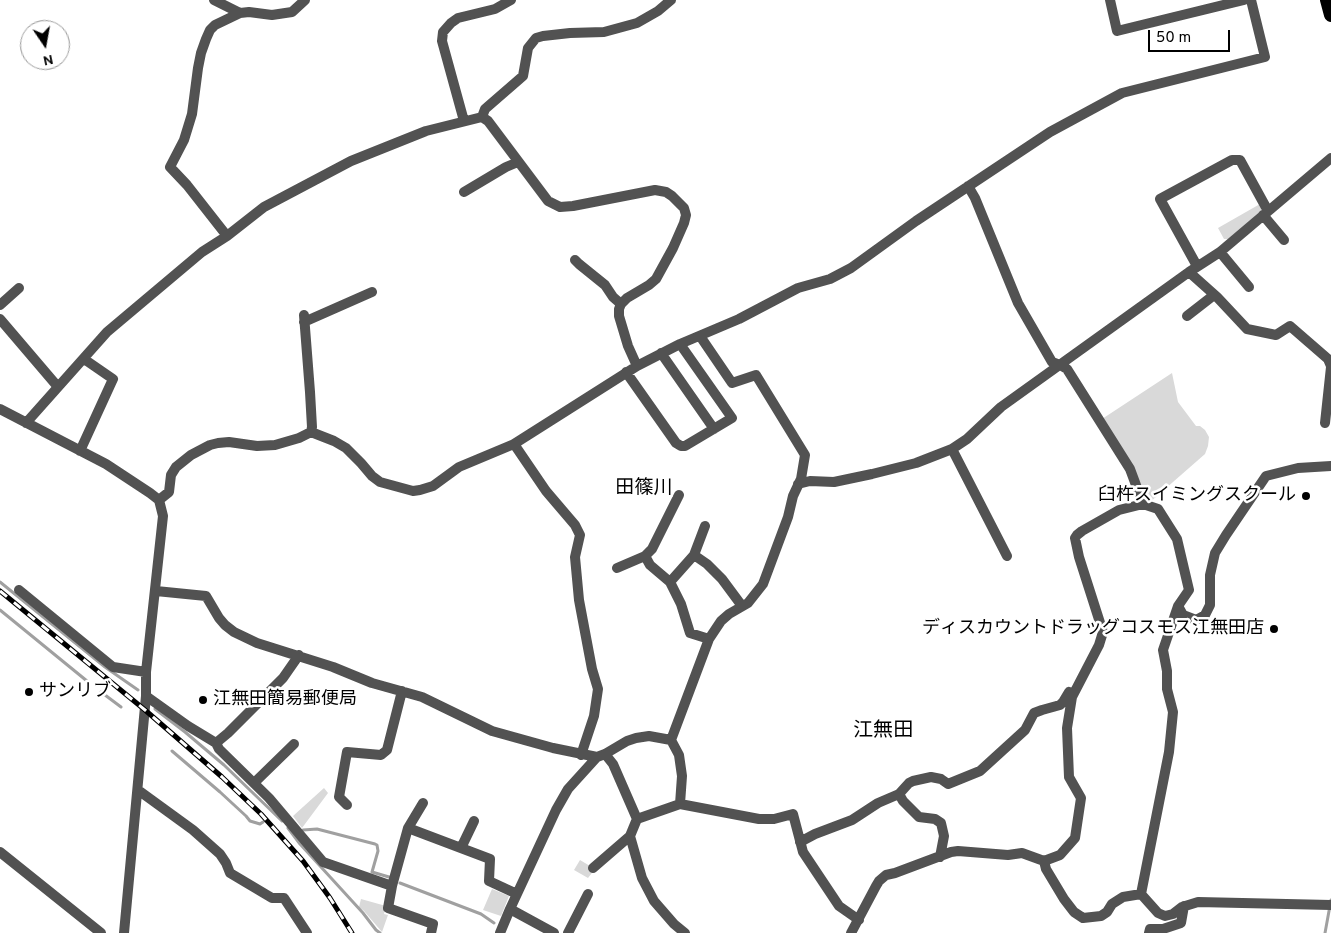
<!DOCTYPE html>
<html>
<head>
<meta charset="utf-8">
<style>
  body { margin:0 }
  #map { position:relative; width:1331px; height:933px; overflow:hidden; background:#fff; font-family:Overpass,sans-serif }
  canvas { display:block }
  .north { position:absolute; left:20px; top:20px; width:50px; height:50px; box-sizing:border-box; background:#fff; border:1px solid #999; border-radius:50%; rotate:168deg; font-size:14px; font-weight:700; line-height:20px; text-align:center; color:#000 }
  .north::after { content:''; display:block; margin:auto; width:18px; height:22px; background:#000; clip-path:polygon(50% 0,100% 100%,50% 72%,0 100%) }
  .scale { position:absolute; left:1148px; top:30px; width:82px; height:22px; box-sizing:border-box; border:2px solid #000; border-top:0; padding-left:6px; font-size:15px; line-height:18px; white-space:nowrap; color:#000; -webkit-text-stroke:4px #fff; paint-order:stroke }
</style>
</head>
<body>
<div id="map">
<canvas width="1331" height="933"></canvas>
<div class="north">N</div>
<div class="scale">50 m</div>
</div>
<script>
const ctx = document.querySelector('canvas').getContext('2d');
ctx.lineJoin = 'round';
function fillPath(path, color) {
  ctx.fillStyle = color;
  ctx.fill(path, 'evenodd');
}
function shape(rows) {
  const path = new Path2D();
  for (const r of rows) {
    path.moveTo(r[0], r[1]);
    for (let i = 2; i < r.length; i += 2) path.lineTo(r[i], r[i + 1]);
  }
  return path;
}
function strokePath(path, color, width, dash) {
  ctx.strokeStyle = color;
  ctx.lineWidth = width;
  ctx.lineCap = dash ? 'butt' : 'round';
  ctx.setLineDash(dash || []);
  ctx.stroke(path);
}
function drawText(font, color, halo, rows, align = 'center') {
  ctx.font = font + ' Overpass,"Noto Sans JP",sans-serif';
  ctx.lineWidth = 5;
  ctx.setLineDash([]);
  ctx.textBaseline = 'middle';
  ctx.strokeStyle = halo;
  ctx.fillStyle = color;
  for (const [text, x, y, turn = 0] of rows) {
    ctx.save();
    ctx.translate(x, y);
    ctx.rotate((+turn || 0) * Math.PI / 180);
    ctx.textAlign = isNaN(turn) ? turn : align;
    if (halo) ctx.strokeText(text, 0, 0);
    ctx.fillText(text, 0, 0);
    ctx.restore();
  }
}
fillPath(shape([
  [1260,204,1261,207,1261,212,1228,239,1224,239,1218,228],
  [1172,373,1178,402,1196,426,1200,426,1205,430,1209,437,1208,446,1205,454,1149,503,1143,496,1102,419],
  [324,788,328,793,302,828,293,816],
  [580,860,595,869,588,878,574,870],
  [492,889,509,896,501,916,483,910],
  [361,899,386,906,384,914,388,915,382,932,364,911,359,907]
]), '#d9d9d9');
strokePath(shape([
  [0,582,105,667,138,690],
  [0,610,87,681],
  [101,692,121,707],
  [155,709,185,732,224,765,282,821],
  [172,751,220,792,246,816,250,821,260,824,263,822],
  [288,828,300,844,363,913,376,930,380,933],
  [303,830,317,829,375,844,377,845,378,851,372,872,389,877],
  [400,883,481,914,494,923],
  [1325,933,1331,900]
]), '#a0a0a0', 3);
strokePath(shape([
  [214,0,240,13,215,25,210,30,206,39,201,53,198,68,192,114,184,140,170,167,187,185,227,236],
  [1110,0,1117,31,1244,0],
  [240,13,249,12,272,15,292,12,305,0],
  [482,117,485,109,523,76,528,48,536,38,543,36,570,33,604,32,637,23,658,11,671,0],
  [464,121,442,41,443,32,451,23,458,18,495,9,511,0],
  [968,186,975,198,1018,303,1052,362,1060,365,1067,369,1130,469,1143,504,1158,509,1177,539,1189,590,1178,606,1163,650,1167,671,1167,689,1173,712,1169,752,1141,894,1158,913,1165,916,1173,914,1182,907,1198,902,1331,905],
  [464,192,506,167,518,162],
  [1263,215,1284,240],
  [1220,252,1249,287],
  [575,260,579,264,605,285,613,297,621,304],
  [1197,266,1160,199,1232,160,1240,160,1268,211],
  [1189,272,1217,297,1247,329,1276,335,1290,326,1328,359,1331,366],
  [0,305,19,288],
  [304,315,310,392,312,427,311,432],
  [1187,316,1214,295],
  [0,319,58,387],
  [304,322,372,292],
  [700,336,732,383,756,375,805,455,801,479,793,496,788,517,763,584,748,603,729,614,721,621,709,639,671,740,679,755,682,776,680,804,759,819,774,819,793,814,803,852,839,906,859,920],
  [661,353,714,429],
  [626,372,676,443,681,446,685,446,732,418,680,344],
  [0,409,106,464,150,493,159,500,163,516,146,672,146,696,124,933],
  [26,423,107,332,202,252,227,236,264,207,351,161,426,131,482,117,488,121,548,201,560,207,573,206,655,190,666,192,672,196,684,208,686,215,684,223,673,248,656,279,649,285,627,298,621,304,619,309,619,316,628,346,637,366],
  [1325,423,1331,367],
  [514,444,546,491,575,525,580,535,575,557,579,600,592,669,598,689,594,716,581,755],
  [952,449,1007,556],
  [80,451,113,379,84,359],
  [798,484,810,481,834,482,872,474,916,463,952,449,967,439,1001,407,1189,272,1220,252,1331,158],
  [159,500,169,492,171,475,176,467,191,455,210,445,218,443,229,442,257,446,275,445,299,438,311,432,334,441,346,448,361,463,372,476,380,482,413,491,420,490,433,486,459,467,514,444,637,366,680,344,739,319,798,288,830,279,851,268,916,221,1050,132,1122,93,1265,57,1251,0],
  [694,555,705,526],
  [645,556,650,565,670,582],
  [617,568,645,556,652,549,679,495],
  [19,590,113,667,146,672],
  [156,591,206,596,219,618,225,625,234,632,257,643,333,667,372,683,422,697,492,731,553,748,597,757],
  [1178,606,1183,615,1196,620,1205,615,1210,605,1210,575,1215,553,1226,535,1266,476,1298,468,1331,466],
  [709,639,690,633,681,604,670,582,694,555,707,564,722,579,742,606],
  [146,696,188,726,216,743,219,749,269,798,323,862,392,886],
  [216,743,228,733,283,678,299,655],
  [605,754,613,764,637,819,630,836,642,878,654,901,674,924,685,933],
  [254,783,294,744],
  [138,790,193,830,220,854,226,863,230,873,272,898,284,898,307,933],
  [899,794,903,801,919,817,935,819,941,823,944,836,940,857],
  [423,803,408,828,392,886,388,908,433,924,431,933],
  [347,805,339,797,347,752,381,755,387,750,402,691],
  [637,819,680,804],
  [408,828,490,859,489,881,517,894],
  [800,842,815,834,852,820,878,803,899,794,909,783,913,781,931,777,941,779,948,784,980,771,1025,730,1034,713,1042,710,1060,705,1063,702,1069,692,1073,694],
  [461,848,474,821],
  [1044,861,1046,869,1064,899,1074,912,1083,918,1101,916,1107,912,1112,904,1123,897,1141,894],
  [593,868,630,836],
  [500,933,510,909],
  [554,933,510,909,556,810,568,789,597,757,605,754,627,741,636,738,649,736,671,740],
  [568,933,588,894],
  [851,933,876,886,879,881,886,875,895,873,951,852,958,851,1008,855,1022,853,1044,861,1060,855,1075,838,1081,798,1069,777,1067,728,1072,697,1099,645,1103,632,1079,557,1075,538,1077,535,1082,531,1119,510,1143,504],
  [1149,933,1150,929,1163,929,1181,923,1184,906]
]), '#525252', 10);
strokePath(shape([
  [0,852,101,933]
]), '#525252', 10);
strokePath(shape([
  [1327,0,1331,15]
]), '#000', 14);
const rail = shape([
  [0,591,145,710,222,777,261,814,303,861,330,898,352,933]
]);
strokePath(rail, '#000', 5);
strokePath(rail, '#fff', 3, [9]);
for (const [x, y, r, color] of [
  [1306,496,5,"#000"],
  [1274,629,5,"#000"],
  [29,692,5,"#000"],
  [203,700,5,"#000"]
]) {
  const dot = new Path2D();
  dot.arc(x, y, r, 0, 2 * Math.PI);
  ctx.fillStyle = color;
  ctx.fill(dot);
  strokePath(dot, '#fff', 2);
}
drawText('18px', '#000', '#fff', [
  ["臼杵スイミングスクール",1296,496],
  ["ディスカウントドラッグコスモス江無田店",1264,629],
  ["サンリブ",39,692,"left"],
  ["江無田簡易郵便局",213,700,"left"]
], 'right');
drawText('19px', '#000', '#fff', [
  ["田篠川",644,489]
]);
drawText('20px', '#000', '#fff', [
  ["江無田",883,732]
]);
</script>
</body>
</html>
